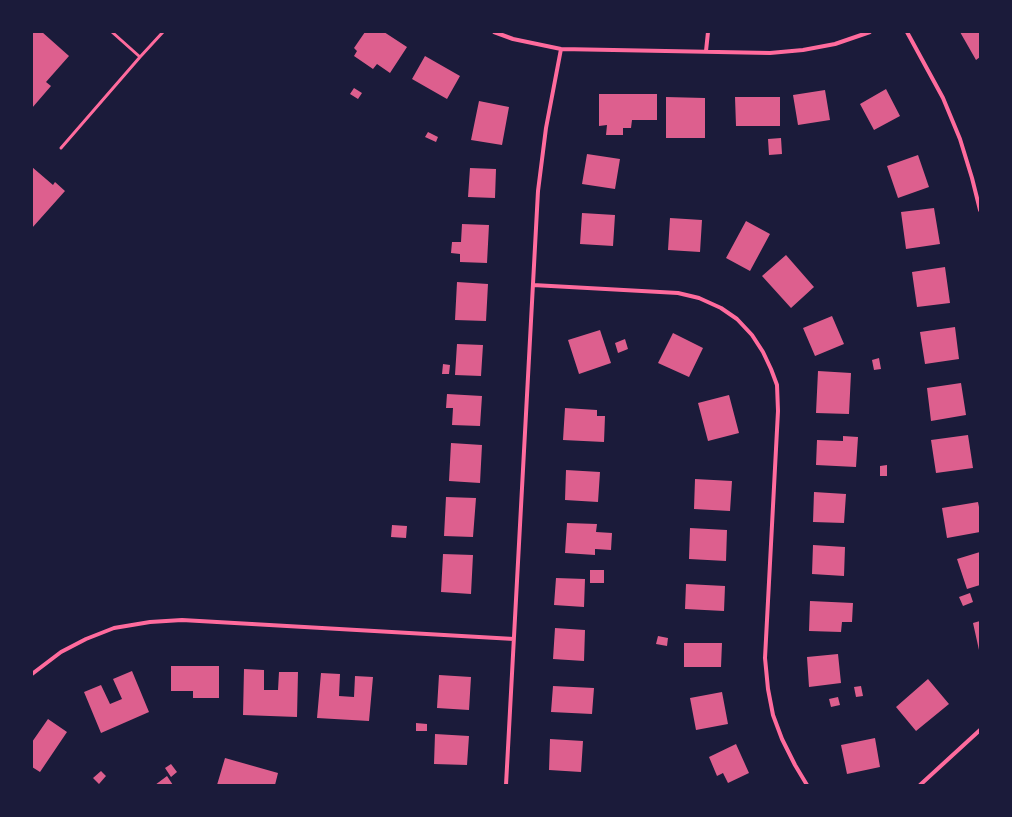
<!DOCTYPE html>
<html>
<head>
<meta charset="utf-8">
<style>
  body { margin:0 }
  #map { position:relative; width:1012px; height:817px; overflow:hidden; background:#1b1b3a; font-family:"Archivo Narrow",sans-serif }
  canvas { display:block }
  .frame { position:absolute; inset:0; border:33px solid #1b1b3a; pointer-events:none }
</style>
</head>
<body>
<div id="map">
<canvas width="1012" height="817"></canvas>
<div class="frame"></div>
</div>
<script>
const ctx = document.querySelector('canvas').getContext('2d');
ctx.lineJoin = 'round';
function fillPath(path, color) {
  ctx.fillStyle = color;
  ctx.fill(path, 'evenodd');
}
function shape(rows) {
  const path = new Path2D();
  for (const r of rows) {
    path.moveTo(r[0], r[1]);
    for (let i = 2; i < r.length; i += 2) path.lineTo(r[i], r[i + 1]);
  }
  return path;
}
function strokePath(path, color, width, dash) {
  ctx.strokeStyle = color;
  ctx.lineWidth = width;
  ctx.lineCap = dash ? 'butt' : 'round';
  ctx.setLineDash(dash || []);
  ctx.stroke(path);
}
fillPath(shape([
  [32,32,42,32,69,56,46,82,51,86,32,108],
  [365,32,384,32,407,47,390,73,377,64,373,69,354,56,357,51,354,48],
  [960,32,980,32,980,57,976,60],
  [425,56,460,76,447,99,412,79],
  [354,88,362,93,358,99,350,94],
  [886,89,900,116,874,130,860,104],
  [825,90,830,120,798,125,793,95],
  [599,94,657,94,657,120,632,120,631,128,623,128,623,135,606,135,607,125,599,126],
  [666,97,705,98,705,138,666,138],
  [735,97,780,97,780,126,736,126],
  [479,101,509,107,502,145,471,140],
  [428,132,438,137,436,142,425,137],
  [781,138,782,154,769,155,768,139],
  [587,154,620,159,615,189,582,184],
  [918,155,929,187,898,198,887,166],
  [32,167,53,185,55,182,65,191,32,228],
  [470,168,496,169,495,198,468,197],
  [934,208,940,244,906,249,901,212],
  [582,213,615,215,613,246,580,244],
  [670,218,702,220,700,252,668,250],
  [746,221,770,234,750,271,726,258],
  [462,224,489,225,487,263,460,262,460,254,451,253,452,242,461,242],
  [786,255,814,287,791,308,762,276],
  [945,267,950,303,917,307,912,272],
  [457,282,488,284,486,321,455,320],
  [832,316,844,344,815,356,803,328],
  [955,327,959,359,925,364,920,332],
  [600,330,611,363,579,374,568,340],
  [673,333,703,348,689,377,658,363],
  [625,339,628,349,618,353,615,343],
  [457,344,483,345,481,376,455,375],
  [879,358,881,369,874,370,872,360],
  [443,364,450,365,449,374,442,374],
  [818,371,851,373,849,414,816,413],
  [961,383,966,415,931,421,927,388],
  [447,394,482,396,480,426,452,425,453,408,446,408],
  [729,395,739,433,708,441,698,403],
  [565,408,597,410,597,416,605,416,604,442,563,440],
  [968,435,973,468,936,473,931,440],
  [843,436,858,437,856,467,816,465,817,440,843,441],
  [451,443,482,445,480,483,449,481],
  [887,465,887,476,880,476,880,466],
  [566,470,600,472,598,502,565,500],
  [695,479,732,481,730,511,694,509],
  [814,492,846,494,844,523,813,522],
  [446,497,476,498,473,537,444,536],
  [978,502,980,512,980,532,947,538,942,508],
  [567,523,597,524,596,532,612,533,611,550,595,549,595,555,565,553],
  [392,525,407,526,406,538,391,537],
  [690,528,727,530,726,561,689,559],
  [813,545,845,547,844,576,812,574],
  [980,552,980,585,967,589,957,559],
  [443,554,473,555,471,594,441,592],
  [590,570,604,570,604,583,590,583],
  [556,578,585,579,584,607,554,605],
  [686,584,725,586,724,611,685,609],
  [970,593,973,602,963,606,959,597],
  [810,601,853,603,852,622,842,622,841,632,809,631],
  [980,621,980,650,979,650,973,623],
  [555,628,585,630,584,661,553,659],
  [658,636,668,638,667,646,656,644],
  [684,643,722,643,721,667,684,667],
  [838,654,841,683,809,687,807,657],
  [171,666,219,666,219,698,193,698,193,691,171,691],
  [244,669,264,670,264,690,278,690,279,672,298,672,297,717,243,715],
  [132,671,149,712,101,733,84,692,101,685,110,704,122,699,113,679],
  [321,673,340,674,339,696,354,697,355,676,373,677,369,721,317,718],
  [439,675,471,677,469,710,437,708],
  [928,679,949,704,916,731,896,707],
  [553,686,594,688,592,714,551,712],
  [861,686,863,696,856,697,854,687],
  [722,692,728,724,696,730,690,698],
  [838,697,840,705,831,707,829,699],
  [48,719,67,732,40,772,32,767,32,742],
  [416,723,427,724,427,731,416,731],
  [435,734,469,736,467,765,434,764],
  [875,738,880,767,847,774,841,745],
  [550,739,583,741,581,772,549,770],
  [736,744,749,773,728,783,723,773,717,776,709,757],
  [225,758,278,773,275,785,217,785],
  [171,764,177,772,171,777,165,768],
  [101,771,106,776,99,784,93,778],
  [167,776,173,785,155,785]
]), '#dd5f8e');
strokePath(shape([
  [112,32,140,57,163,32],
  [61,148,140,57]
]), '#ff6b9d', 3);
strokePath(shape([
  [494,32,513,39,561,49,770,53,803,50,835,44,870,32],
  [907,32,943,98,960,139,972,178,980,210],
  [706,51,708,32],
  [533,285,678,293,699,298,721,308,737,319,752,335,763,352,771,369,777,385,778,411,765,658,768,689,773,715,782,739,795,765,807,785],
  [32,674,61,652,86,639,114,628,150,622,182,620,514,639],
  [506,785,538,191,546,128,561,49],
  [920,785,980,730]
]), '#ff6b9d', 4);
</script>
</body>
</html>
